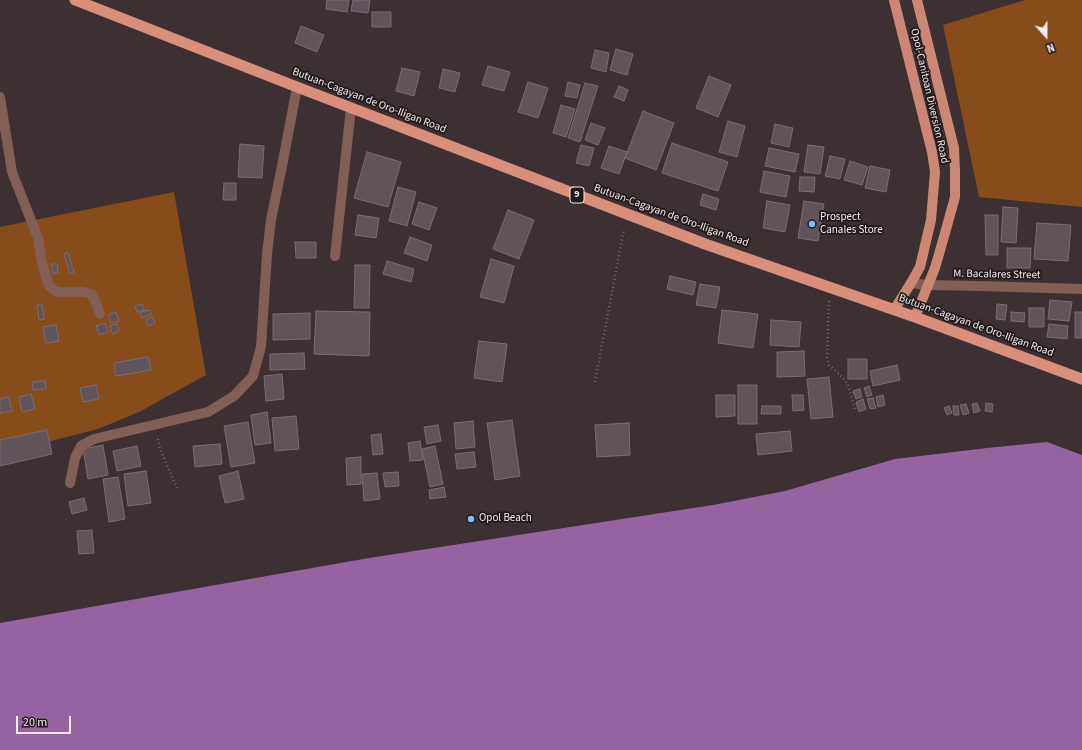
<!DOCTYPE html>
<html>
<head>
<meta charset="utf-8">
<style>
  body { margin:0 }
  #map { position:relative; width:1082px; height:750px; overflow:hidden; background:#3d3032; font-family:"Source Sans 3",sans-serif }
  canvas { display:block }
  .north { position:absolute; left:1026px; top:16px; width:40px; height:40px; -webkit-text-stroke:3px #201a1a; paint-order:stroke; rotate:159deg; font-size:11px; font-weight:700; line-height:16px; text-align:center; color:#f5ebec }
  .north::after { content:''; display:block; margin:auto; width:14px; height:18px; background:#f5ebec; clip-path:polygon(50% 0,100% 100%,50% 72%,0 100%) }
  .scale { position:absolute; left:16px; top:716px; width:55px; height:18px; box-sizing:border-box; border:2px solid #f5ebec; border-top:0; padding-left:5px; font-size:12px; line-height:14px; white-space:nowrap; color:#f5ebec; -webkit-text-stroke:3px #201a1a; paint-order:stroke }
</style>
</head>
<body>
<div id="map">
<canvas width="1082" height="750"></canvas>
<div class="north">N</div>
<div class="scale">20 m</div>
</div>
<script>
const ctx = document.querySelector('canvas').getContext('2d');
ctx.lineJoin = 'round';
function fillPath(path, color) {
  ctx.fillStyle = color;
  ctx.fill(path, 'evenodd');
}
function shape(rows) {
  const path = new Path2D();
  for (const r of rows) {
    path.moveTo(r[0], r[1]);
    for (let i = 2; i < r.length; i += 2) path.lineTo(r[i], r[i + 1]);
  }
  return path;
}
function strokePath(path, color, width, dash) {
  ctx.strokeStyle = color;
  ctx.lineWidth = width;
  ctx.lineCap = dash ? 'butt' : 'round';
  ctx.setLineDash(dash || []);
  ctx.stroke(path);
}
function drawText(font, color, halo, rows, align = 'center') {
  ctx.font = font + ' "Source Sans 3",sans-serif';
  ctx.lineWidth = 3.5;
  ctx.setLineDash([]);
  ctx.textBaseline = 'middle';
  ctx.strokeStyle = halo;
  ctx.fillStyle = color;
  for (const [text, x, y, turn = 0] of rows) {
    ctx.save();
    ctx.translate(x, y);
    ctx.rotate((+turn || 0) * Math.PI / 180);
    ctx.textAlign = isNaN(turn) ? turn : align;
    if (halo) ctx.strokeText(text, 0, 0);
    ctx.fillText(text, 0, 0);
    ctx.restore();
  }
}
fillPath(shape([
  [1025,0,1082,0,1082,207,979,197,943,25],
  [174,192,206,375,139,412,98,429,0,454,0,227]
]), '#864d1b');
fillPath(shape([
  [1047,442,1082,455,1082,750,0,750,0,623,369,558,713,505,785,491,895,459,987,448]
]), '#9564a0');
const building = shape([
  [327,0,349,0,347,12,326,9,327,0],
  [353,0,370,0,368,13,351,11,353,0],
  [372,12,391,12,391,27,372,27,372,12],
  [301,26,324,35,317,52,295,43,301,26],
  [616,49,633,54,627,75,610,70,616,49],
  [595,50,609,53,606,72,591,68,595,50],
  [488,66,510,72,504,91,482,85,488,66],
  [402,68,420,72,414,96,396,91,402,68],
  [443,69,460,73,455,92,439,88,443,69],
  [709,76,731,85,718,117,696,108,709,76],
  [528,82,548,88,538,118,518,112,528,82],
  [568,82,580,85,577,98,565,96,568,82],
  [585,83,598,86,580,142,568,138,585,83],
  [619,86,628,90,624,101,614,97,619,86],
  [561,105,575,109,566,137,553,133,561,105],
  [643,111,674,123,656,170,625,158,643,111],
  [728,121,745,126,737,157,719,152,728,121],
  [591,123,605,128,598,145,585,140,591,123],
  [775,124,793,128,789,147,771,143,775,124],
  [672,143,728,162,718,191,662,173,672,143],
  [240,144,264,146,262,178,238,177,240,144],
  [581,145,594,148,589,166,576,163,581,145],
  [808,145,824,147,820,174,804,172,808,145],
  [609,146,627,152,619,174,601,168,609,146],
  [769,148,799,154,795,172,765,166,769,148],
  [367,152,401,162,388,207,354,198,367,152],
  [830,156,845,159,840,179,825,176,830,156],
  [850,161,868,167,862,185,844,180,850,161],
  [870,166,890,170,886,192,865,188,870,166],
  [764,171,790,176,786,197,760,192,764,171],
  [800,177,815,177,814,192,799,191,800,177],
  [224,183,236,183,236,200,223,200,224,183],
  [398,187,416,192,407,226,389,221,398,187],
  [703,194,719,199,716,210,700,205,703,194],
  [767,201,790,205,785,232,763,228,767,201],
  [804,201,824,204,818,241,798,238,804,201],
  [419,202,437,208,429,230,412,224,419,202],
  [1003,207,1018,208,1016,243,1001,242,1003,207],
  [508,210,534,220,519,259,493,249,508,210],
  [358,215,379,218,376,238,355,235,358,215],
  [985,215,998,215,998,255,986,255,985,215],
  [1037,223,1071,225,1068,261,1034,259,1037,223],
  [410,237,432,245,427,261,404,253,410,237],
  [295,242,316,242,316,258,296,258,295,242],
  [1007,248,1031,248,1030,268,1007,268,1007,248],
  [68,253,74,272,70,274,64,254,68,253],
  [491,259,514,266,504,303,480,297,491,259],
  [387,261,414,269,411,282,383,274,387,261],
  [52,264,57,264,58,273,53,274,52,264],
  [355,265,370,265,369,308,354,308,355,265],
  [670,276,696,282,693,295,667,289,670,276],
  [700,284,720,287,716,308,696,305,700,284],
  [1050,300,1072,302,1069,321,1048,319,1050,300],
  [42,304,44,319,39,320,37,305,42,304],
  [142,304,144,310,137,312,135,306,142,304],
  [997,304,1007,305,1005,320,996,319,997,304],
  [1029,308,1044,308,1044,327,1029,327,1029,308],
  [149,310,151,315,142,318,140,312,149,310],
  [722,310,758,314,753,348,718,343,722,310],
  [316,311,370,312,369,356,314,354,316,311],
  [116,312,119,321,111,323,108,315,116,312],
  [1011,312,1025,313,1024,322,1011,321,1011,312],
  [1075,312,1082,312,1082,338,1075,338,1075,312],
  [310,313,310,339,273,340,273,314,310,313],
  [152,317,155,323,148,326,146,320,152,317],
  [771,320,801,322,799,347,770,345,771,320],
  [105,323,108,332,99,335,96,326,105,323],
  [117,324,119,331,112,334,110,326,117,324],
  [1049,324,1068,326,1067,339,1047,337,1049,324],
  [56,325,59,341,46,343,43,327,56,325],
  [479,341,507,344,502,382,474,378,479,341],
  [804,351,805,376,777,377,777,352,804,351],
  [304,353,305,369,270,370,270,354,304,353],
  [148,357,151,370,116,376,114,363,148,357],
  [848,359,867,359,867,379,848,379,848,359],
  [897,365,900,380,873,386,870,371,897,365],
  [282,374,284,399,266,401,264,376,282,374],
  [829,377,833,417,811,419,807,379,829,377],
  [45,381,46,389,33,390,32,382,45,381],
  [96,385,99,399,83,402,80,388,96,385],
  [738,385,757,385,757,424,738,424,738,385],
  [869,386,872,395,867,397,864,388,869,386],
  [860,389,862,397,856,399,853,391,860,389],
  [31,394,35,409,22,412,19,397,31,394],
  [716,395,735,395,735,416,716,417,716,395],
  [792,395,803,395,804,410,793,411,792,395],
  [883,395,885,405,878,407,876,397,883,395],
  [9,397,12,411,0,413,0,399,9,397],
  [873,398,876,408,870,409,867,399,873,398],
  [863,399,866,409,859,412,856,402,863,399],
  [977,403,980,411,974,413,972,404,977,403],
  [986,403,993,404,992,412,985,411,986,403],
  [966,404,969,413,963,415,960,405,966,404],
  [762,406,781,406,781,414,761,414,762,406],
  [949,406,952,413,947,415,944,408,949,406],
  [953,406,958,406,959,415,954,415,953,406],
  [267,412,271,443,255,445,251,415,267,412],
  [296,416,299,449,275,451,272,418,296,416],
  [512,420,520,476,495,480,487,423,512,420],
  [473,421,475,447,456,449,454,423,473,421],
  [248,422,255,463,231,467,224,426,248,422],
  [629,423,630,455,597,457,595,425,629,423],
  [438,425,441,441,427,444,424,427,438,425],
  [47,430,52,454,0,466,0,440,47,430],
  [790,431,792,451,758,455,756,434,790,431],
  [381,434,383,454,373,455,371,435,381,434],
  [420,441,423,460,410,461,408,443,420,441],
  [220,444,222,464,195,467,193,446,220,444],
  [103,445,108,475,88,479,83,449,103,445],
  [137,446,141,466,117,471,113,451,137,446],
  [435,446,443,484,430,487,422,449,435,446],
  [474,452,476,467,457,469,455,454,474,452],
  [361,457,361,484,347,485,346,458,361,457],
  [146,471,151,503,128,506,124,474,146,471],
  [238,471,244,499,225,503,219,476,238,471],
  [398,472,399,486,385,487,383,473,398,472],
  [377,473,380,499,364,501,362,474,377,473],
  [118,477,125,519,109,522,103,479,118,477],
  [444,487,446,497,430,499,429,490,444,487],
  [84,498,87,510,72,514,69,502,84,498],
  [92,530,94,553,79,554,77,531,92,530]
]);
fillPath(building, '#60535a');
strokePath(building, '#7a6d74', 1);
strokePath(shape([
  [829,301,827,358,829,365,842,377,848,384,855,410],
  [595,382,624,229],
  [158,439,160,449,177,488]
]), '#74686a', 2.5, [1, 3]);
strokePath(shape([
  [0,97,12,172,38,238,42,263,49,286,57,292,84,292,91,294,95,300,100,314],
  [335,256,351,108]
]), '#815e56', 10);
strokePath(shape([
  [70,483,75,458,81,446,94,439,208,412,234,396,253,376,261,347,267,254,271,220,283,161,297,87]
]), '#815e56', 10);
strokePath(shape([
  [911,283,927,285,979,286,1082,289]
]), '#815e56', 10);
strokePath(shape([
  [894,0,932,152,935,172,931,220,920,267,911,283,894,310],
  [915,317,935,268,947,226,955,197,955,171,954,148,917,0]
]), '#cc8676', 10);
strokePath(shape([
  [75,0,297,87,705,244,915,317,1082,379]
]), '#da8e7c', 11);
for (const [x, y, r, color] of [
  [812,224,4,"#7ebef9"],
  [471,519,4,"#7ebef9"]
]) {
  const dot = new Path2D();
  dot.arc(x, y, r, 0, 2 * Math.PI);
  ctx.fillStyle = color;
  ctx.fill(dot);
  strokePath(dot, '#201a1a', 1.5);
}
for (const [x, y, w] of [
  [577,195,14]
]) {
  const box = new Path2D();
  box.roundRect(x - w / 2, y - 8, w, 16, 3);
  ctx.fillStyle = '#201a1a';
  ctx.fill(box);
  strokePath(box, '#f5ebec', 1);
}
drawText('bold 10px', '#f5ebec', null, [
  ["9",577,195]
]);
drawText('11px', '#f5ebec', '#201a1a', [
  ["Opol-Canitoan Diversion Road",929,96,77],
  ["Butuan-Cagayan de Oro-Iligan Road",369,101,21],
  ["Butuan-Cagayan de Oro-Iligan Road",671,216,20],
  ["M. Bacalares Street",997,275,1],
  ["Butuan-Cagayan de Oro-Iligan Road",976,326,20]
]);
drawText('11px', '#f5ebec', '#201a1a', [
  ["Prospect",820,218],
  ["Canales Store",820,231],
  ["Opol Beach",479,519]
], 'left');
</script>
</body>
</html>
